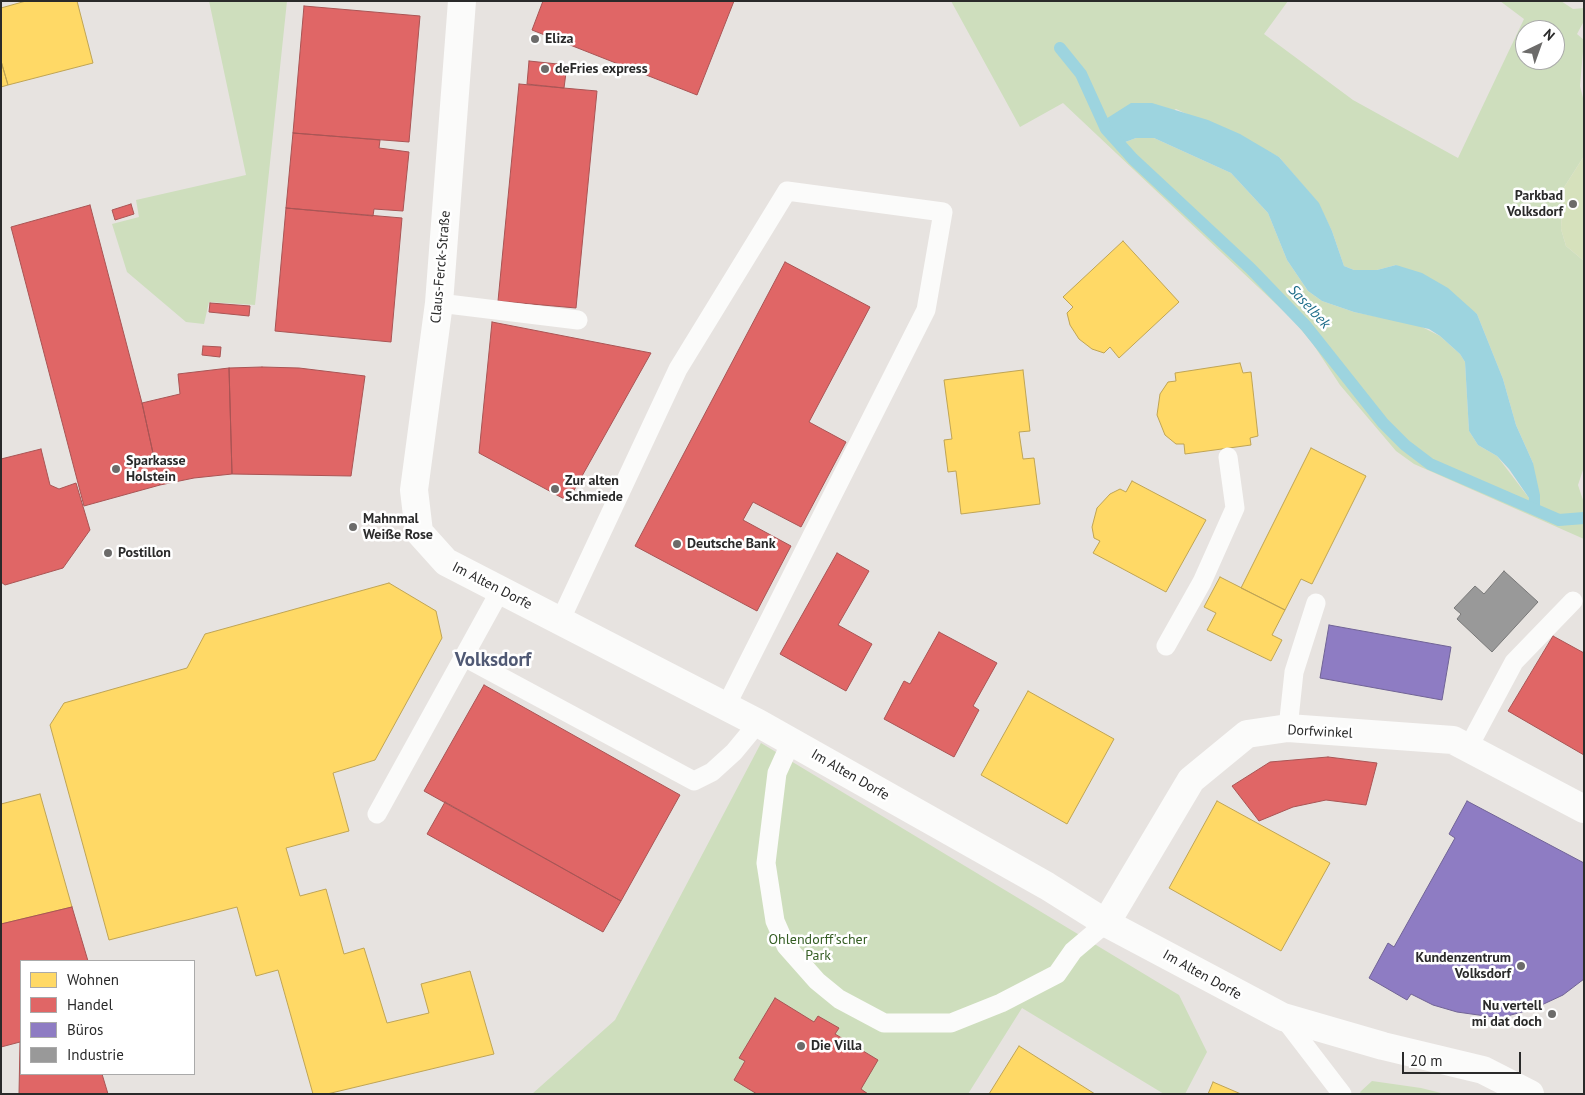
<!DOCTYPE html>
<html>
<head>
<meta charset="utf-8">
<style>
  body { margin:0 }
  #map { position:relative; width:1585px; height:1095px; overflow:hidden; background:#e7e3e0; font-family:"PT Sans",sans-serif }
  canvas { display:block }
  .frame { position:absolute; inset:0; border:2px solid #2a2a2a; pointer-events:none }
  .legend { position:absolute; left:20px; top:960px; width:175px; height:115px; box-sizing:border-box; background:#fff; border:1px solid #aaa; margin:0; padding:6px 9px; list-style:none; font-size:15px; color:#2a2a2a }
  .legend li { display:flex; align-items:center; gap:10px; height:25px }
  .legend b { width:25px; border:1px solid #aaa }
  .north { position:absolute; left:1515px; top:20px; width:50px; height:50px; box-sizing:border-box; background:#fff; border:1px solid #aaa; border-radius:50%; rotate:42deg; font-size:14px; font-weight:700; line-height:20px; text-align:center; color:#2a2a2a }
  .north::after { content:''; display:block; margin:auto; width:18px; height:22px; background:#6c6b6a; clip-path:polygon(50% 0,100% 100%,50% 72%,0 100%) }
  .scale { position:absolute; left:1402px; top:1052px; width:119px; height:22px; box-sizing:border-box; border:2px solid #2a2a2a; border-top:0; padding-left:6px; font-size:15px; line-height:18px; white-space:nowrap; color:#2a2a2a; -webkit-text-stroke:4px #fff; paint-order:stroke }
</style>
</head>
<body>
<div id="map">
<canvas width="1585" height="1095"></canvas>
<div class="frame"></div>
<ul class="legend">
<li><b style="height:14px;background:#ffd966"></b>Wohnen</li>
<li><b style="height:14px;background:#e06666"></b>Handel</li>
<li><b style="height:14px;background:#8e7cc3"></b>Büros</li>
<li><b style="height:14px;background:#999"></b>Industrie</li>
</ul>
<div class="north">N</div>
<div class="scale">20 m</div>
</div>
<script>
const ctx = document.querySelector('canvas').getContext('2d');
ctx.lineJoin = 'round';
function fillPath(path, color) {
  ctx.fillStyle = color;
  ctx.fill(path, 'evenodd');
}
function shape(rows) {
  const path = new Path2D();
  for (const r of rows) {
    path.moveTo(r[0], r[1]);
    for (let i = 2; i < r.length; i += 2) path.lineTo(r[i], r[i + 1]);
  }
  return path;
}
function strokePath(path, color, width, dash) {
  ctx.strokeStyle = color;
  ctx.lineWidth = width;
  ctx.lineCap = dash ? 'butt' : 'round';
  ctx.setLineDash(dash || []);
  ctx.stroke(path);
}
function drawText(font, color, halo, rows, align = 'center') {
  ctx.font = font + ' "PT Sans",sans-serif';
  ctx.lineWidth = 5;
  ctx.setLineDash([]);
  ctx.textBaseline = 'middle';
  ctx.strokeStyle = halo;
  ctx.fillStyle = color;
  for (const [text, x, y, turn = 0] of rows) {
    ctx.save();
    ctx.translate(x, y);
    ctx.rotate((+turn || 0) * Math.PI / 180);
    ctx.textAlign = isNaN(turn) ? turn : align;
    if (halo) ctx.strokeText(text, 0, 0);
    ctx.fillText(text, 0, 0);
    ctx.restore();
  }
}
fillPath(shape([
  [209,1,287,1,255,305,209,302,204,324,186,322,127,272,112,224,139,217,136,200,246,175],
  [951,1,1288,1,1264,34,1353,100,1458,158,1524,19,1500,1,1561,1,1573,9,1584,8,1584,21,1577,34,1584,40,1580,86,1584,102,1584,156,1563,189,1561,229,1566,246,1584,261,1584,467,1578,485,1584,503,1584,539,1414,464,1396,451,1340,385,1313,344,1293,320,1063,103,1020,127],
  [1525,30,1555,30,1555,60,1525,60],
  [1176,109,1279,157,1318,203,1332,231,1344,266,1354,270,1377,270,1396,265,1477,314,1503,379,1516,425,1533,463,1529,498,1497,456,1478,445,1469,431,1465,362,1460,354,1440,336,1418,325,1354,312,1322,301,1308,291,1287,260,1268,213,1231,173,1154,138,1136,138,1120,144],
  [761,743,1179,995,1207,1052,1185,1094,1164,1094,1022,1008,968,1094,532,1094,615,1020],
  [1372,1081,1421,1088,1445,1094,1361,1094,1360,1092]
]), '#cedebd');
fillPath(shape([
  [1584,156,1584,261,1566,246,1561,229,1563,189]
]), '#d6e1bc');
fillPath(shape([
  [1131,103,1152,103,1208,120,1240,134,1279,157,1319,203,1332,231,1344,266,1354,270,1377,270,1396,265,1422,273,1448,288,1477,314,1503,379,1516,425,1533,463,1540,495,1540,510,1528,506,1529,498,1509,469,1497,456,1478,445,1469,431,1465,362,1460,354,1440,336,1429,329,1354,312,1322,301,1308,291,1287,260,1268,213,1231,173,1154,138,1136,138,1120,144,1101,122]
]), '#9dd4df');
const homes = shape([
  [26,1,77,1,93,63,8,85,1,61,1,8,26,1],
  [1,61,8,85,1,87,1,61],
  [1123,241,1179,302,1119,358,1110,347,1104,353,1092,349,1079,339,1070,325,1067,313,1073,307,1063,297,1123,241],
  [1240,363,1243,373,1251,372,1258,436,1250,438,1251,445,1185,454,1184,444,1176,444,1165,435,1157,415,1160,394,1168,382,1176,381,1175,373,1240,363],
  [1023,370,1030,431,1019,432,1023,459,1034,458,1040,504,961,514,956,471,948,472,944,440,952,439,944,380,1023,370],
  [1311,448,1366,476,1312,584,1301,579,1285,610,1241,588,1311,448],
  [1132,481,1206,520,1166,592,1093,553,1100,541,1094,538,1092,527,1097,508,1110,494,1120,489,1126,492,1132,481],
  [1220,577,1285,610,1272,635,1282,640,1271,661,1207,630,1216,613,1204,607,1220,577],
  [389,583,436,611,442,638,375,760,333,773,349,831,286,848,300,896,326,889,344,954,364,948,387,1023,429,1013,421,984,470,971,494,1054,327,1094,313,1094,278,970,256,976,237,907,109,940,50,725,64,703,187,668,205,634,389,583],
  [1028,691,1114,739,1067,824,981,775,1028,691],
  [40,794,72,907,1,924,1,804,40,794],
  [1217,801,1330,863,1281,951,1169,888,1217,801],
  [1019,1046,1095,1094,989,1094,1019,1046],
  [1213,1082,1241,1094,1208,1094,1213,1082]
]);
fillPath(homes, '#ffd966');
strokePath(homes, '#bfa454', 1);
const shops = shape([
  [543,1,734,1,697,95,532,30,543,1],
  [304,6,420,16,409,142,293,133,304,6],
  [529,61,567,65,564,88,527,84,529,61],
  [519,84,597,91,576,308,498,301,519,84],
  [293,133,380,140,379,148,409,152,403,211,374,209,373,216,286,208,293,133],
  [131,204,134,214,115,220,112,210,131,204],
  [90,205,142,403,160,485,84,506,11,227,90,205],
  [286,208,402,218,391,342,275,331,286,208],
  [785,262,870,307,809,422,846,442,801,527,753,502,743,520,791,546,757,611,635,546,785,262],
  [210,303,250,306,249,316,209,312,210,303],
  [492,322,651,353,568,501,479,453,492,322],
  [203,346,221,347,220,357,202,355,203,346],
  [262,367,299,368,365,376,351,476,232,474,229,368,262,367],
  [229,368,232,474,194,478,160,485,142,403,180,394,178,374,229,368],
  [41,449,50,485,59,489,76,483,90,530,63,568,5,585,1,582,1,459,41,449],
  [837,553,869,571,838,625,872,644,846,691,780,654,837,553],
  [939,632,997,663,973,706,979,710,954,757,884,719,904,681,910,684,939,632],
  [1553,636,1584,653,1584,755,1508,711,1553,636],
  [484,685,680,795,621,901,424,791,484,685],
  [1328,757,1377,763,1366,805,1326,800,1293,807,1259,821,1232,786,1270,762,1328,757],
  [445,802,621,901,603,932,427,834,445,802],
  [72,907,88,961,21,961,21,1074,106,1074,102,1074,108,1094,19,1094,20,1042,1,1047,1,924,72,907],
  [775,998,814,1022,818,1016,839,1028,835,1034,878,1060,861,1089,868,1094,757,1094,734,1080,745,1061,739,1058,775,998]
]);
fillPath(shops, '#e06666');
strokePath(shops, '#a95454', 1);
const offices = shape([
  [1329,625,1451,647,1442,700,1320,678,1329,625],
  [1467,801,1584,863,1584,979,1563,995,1533,1009,1500,1018,1457,1012,1433,1005,1411,994,1407,1000,1369,978,1388,943,1394,947,1455,838,1449,834,1467,801]
]);
fillPath(offices, '#8e7cc3');
strokePath(offices, '#706395', 1);
const industry = shape([
  [1504,571,1538,602,1492,652,1457,619,1461,614,1454,608,1475,586,1484,594,1504,571]
]);
fillPath(industry, '#999');
strokePath(industry, '#787878', 1);
strokePath(shape([
  [1060,48,1081,74,1106,129,1133,159,1251,269,1306,326,1383,423,1405,445,1430,464,1559,520,1584,518]
]), '#9dd4df', 12);
strokePath(shape([
  [439,303,578,320],
  [560,621,678,369,787,191,943,212,926,310,726,706],
  [1166,646,1202,582,1235,508,1228,457],
  [464,657,694,781,712,772,734,752,758,723],
  [1288,728,1294,672,1316,603],
  [791,742,777,773,766,863,775,921,786,946,817,981,839,999,884,1023,951,1023,1001,1003,1057,974,1073,951,1106,923],
  [1468,748,1514,662,1573,601],
  [377,814,500,591],
  [1283,1017,1342,1094]
]), '#fbfbfa', 19);
strokePath(shape([
  [462,1,439,303,414,490,419,532,446,562,758,723,1047,886,1106,923,1283,1017,1383,1046,1483,1070,1530,1094],
  [1106,923,1191,780,1247,734,1288,728,1453,740,1584,809]
]), '#fbfbfa', 28);
for (const [x, y, r, color] of [
  [535,39,5,"#6c6b6a"],
  [545,69,5,"#6c6b6a"],
  [1573,204,5,"#6c6b6a"],
  [116,469,5,"#6c6b6a"],
  [555,489,5,"#6c6b6a"],
  [353,527,5,"#6c6b6a"],
  [677,544,5,"#6c6b6a"],
  [108,553,5,"#6c6b6a"],
  [1521,966,5,"#6c6b6a"],
  [1552,1014,5,"#6c6b6a"],
  [801,1046,5,"#6c6b6a"]
]) {
  const dot = new Path2D();
  dot.arc(x, y, r, 0, 2 * Math.PI);
  ctx.fillStyle = color;
  ctx.fill(dot);
  strokePath(dot, '#fff', 2);
}
drawText('bold 14px', '#2a2a2a', '#fff', [
  ["Eliza",545,39],
  ["deFries express",555,69],
  ["Parkbad",1563,196,"right"],
  ["Volksdorf",1563,212,"right"],
  ["Sparkasse",126,461],
  ["Holstein",126,477],
  ["Zur alten",565,481],
  ["Schmiede",565,497],
  ["Mahnmal",363,519],
  ["Weiße Rose",363,535],
  ["Deutsche Bank",687,544],
  ["Postillon",118,553],
  ["Kundenzentrum",1511,958,"right"],
  ["Volksdorf",1511,974,"right"],
  ["Nu vertell",1542,1006,"right"],
  ["mi dat doch",1542,1022,"right"],
  ["Die Villa",811,1046]
], 'left');
drawText('14px', '#2a2a2a', '#fff', [
  ["Claus-Ferck-Straße",441,267,-85],
  ["Im Alten Dorfe",492,586,27],
  ["Dorfwinkel",1320,732,3],
  ["Im Alten Dorfe",850,775,30],
  ["Im Alten Dorfe",1202,975,29]
]);
drawText('14px', '#345d23', '#fff', [
  ["Ohlendorff'scher",818,940],
  ["Park",818,956]
]);
drawText('italic 15px', '#1e6d89', '#fff', [
  ["Saselbek",1309,307,47]
]);
drawText('bold 19px', '#505974', '#fff', [
  ["Volksdorf",493,661]
]);
</script>
</body>
</html>
